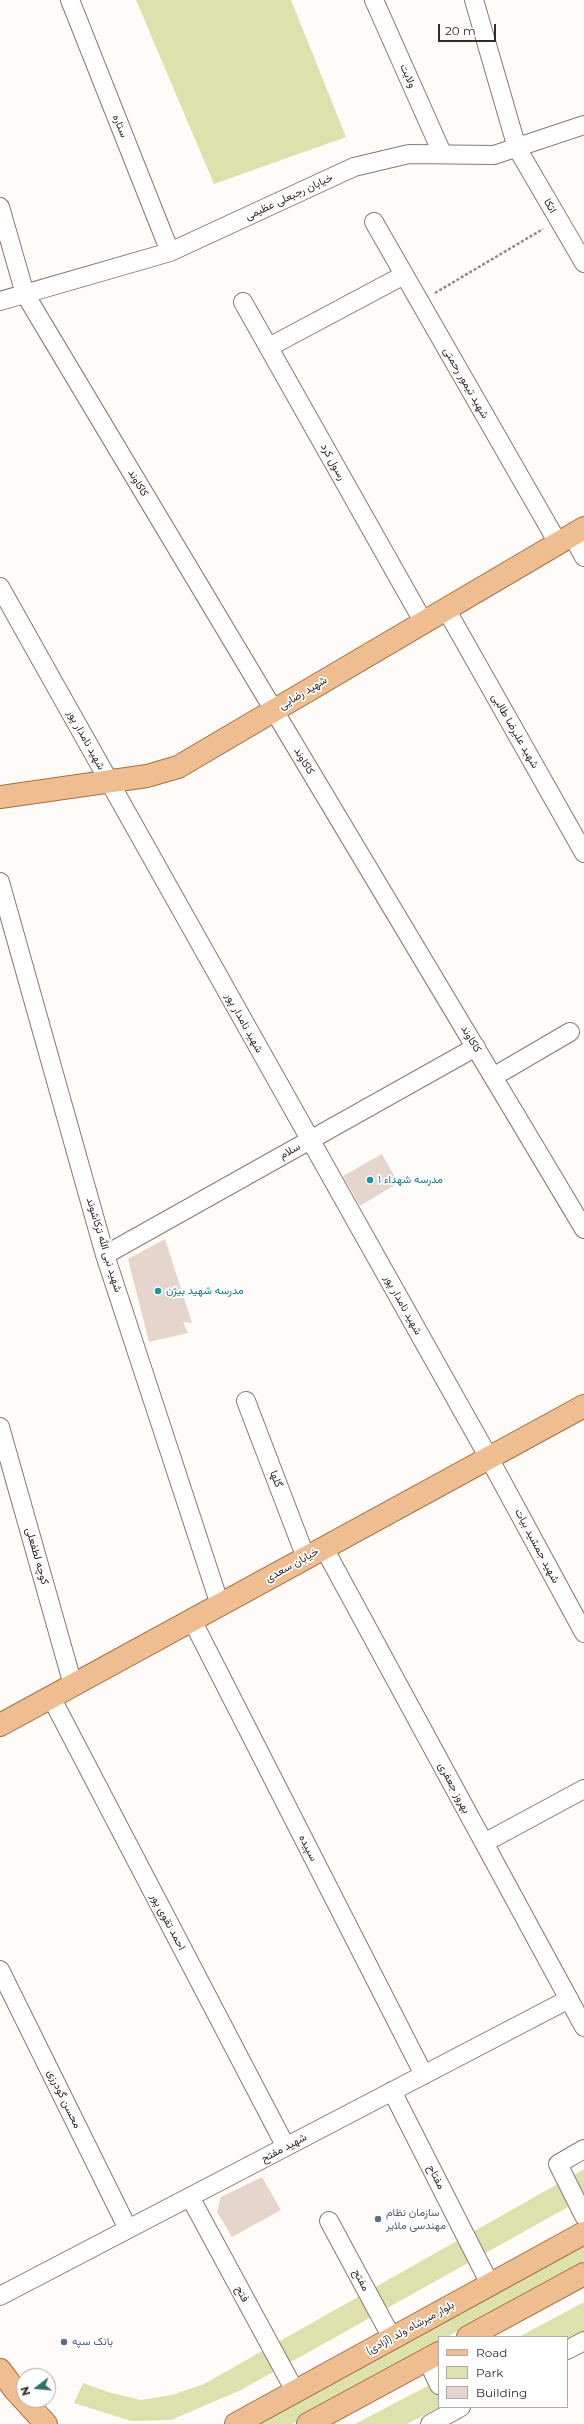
<!DOCTYPE html>
<html>
<head>
<meta charset="utf-8">
<style>
  body { margin:0 }
  #map { position:relative; width:584px; height:2424px; overflow:hidden; background:#fefbf9; font-family:Montserrat,sans-serif }
  canvas { display:block }
  .legend { position:absolute; left:438px; top:2336px; width:130px; height:72px; box-sizing:border-box; background:#fff; border:1px solid #adaba9; margin:0; padding:5px 7px; list-style:none; font-size:12px; color:#322c29 }
  .legend li { display:flex; align-items:center; gap:8px; height:20px }
  .legend b { width:20px; border:1px solid #adaba9 }
  .north { position:absolute; left:16px; top:2368px; width:40px; height:40px; box-sizing:border-box; background:#fff; border:1px solid #adaba9; border-radius:50%; rotate:254deg; font-size:11px; font-weight:700; line-height:16px; text-align:center; color:#322c29 }
  .north::after { content:''; display:block; margin:auto; width:14px; height:18px; background:#2c746d; clip-path:polygon(50% 0,100% 100%,50% 72%,0 100%) }
  .scale { position:absolute; left:438px; top:24px; width:58px; height:18px; box-sizing:border-box; border:2px solid #322c29; border-top:0; padding-left:5px; font-size:12px; line-height:14px; white-space:nowrap; color:#322c29; -webkit-text-stroke:3px #fff; paint-order:stroke }
</style>
</head>
<body>
<div id="map">
<canvas width="584" height="2424"></canvas>
<ul class="legend">
<li><b style="height:5px;background:#efbe90"></b>Road</li>
<li><b style="height:11px;background:#dde1ab"></b>Park</li>
<li><b style="height:11px;background:#e6d5cd"></b>Building</li>
</ul>
<div class="north">N</div>
<div class="scale">20 m</div>
</div>
<script>
const ctx = document.querySelector('canvas').getContext('2d');
ctx.lineJoin = 'round';
function fillPath(path, color) {
  ctx.fillStyle = color;
  ctx.fill(path, 'evenodd');
}
function shape(rows) {
  const path = new Path2D();
  for (const r of rows) {
    path.moveTo(r[0], r[1]);
    for (let i = 2; i < r.length; i += 2) path.lineTo(r[i], r[i + 1]);
  }
  return path;
}
function strokePath(path, color, width, dash) {
  ctx.strokeStyle = color;
  ctx.lineWidth = width;
  ctx.lineCap = dash ? 'butt' : 'round';
  ctx.setLineDash(dash || []);
  ctx.stroke(path);
}
function drawText(font, color, halo, rows, align = 'center') {
  ctx.font = font + ' Montserrat,Vazirmatn,sans-serif';
  ctx.lineWidth = 3.5;
  ctx.setLineDash([]);
  ctx.textBaseline = 'middle';
  ctx.strokeStyle = halo;
  ctx.fillStyle = color;
  for (const [text, x, y, turn = 0] of rows) {
    ctx.save();
    ctx.translate(x, y);
    ctx.rotate((+turn || 0) * Math.PI / 180);
    ctx.textAlign = isNaN(turn) ? turn : align;
    if (halo) ctx.strokeText(text, 0, 0);
    ctx.fillText(text, 0, 0);
    ctx.restore();
  }
}
fillPath(shape([
  [136,0,291,0,346,137,214,184],
  [584,2169,584,2198,241,2390,171,2420,131,2421,74,2403,83,2383,111,2393,141,2400,172,2395,204,2384],
  [584,2243,584,2261,447,2337,439,2337,439,2342,292,2424,251,2424],
  [584,2302,584,2332,567,2340,567,2337,519,2337],
  [439,2380,440,2407,407,2424,355,2424]
]), '#dde1ab');
fillPath(shape([
  [382,1154,398,1183,360,1206,343,1176],
  [165,1239,192,1323,183,1322,188,1333,149,1342,128,1259],
  [262,2177,281,2210,232,2237,217,2212,221,2197]
]), '#e6d5cd');
const minor = shape([
  [70,0,170,252],
  [374,0,442,153],
  [474,0,517,148,584,263],
  [0,207,25,294,584,1229],
  [374,222,558,543],
  [0,301,170,252,354,167,409,154,494,155,584,125],
  [243,302,424,623],
  [269,347,404,275],
  [572,535,584,557],
  [0,587,489,1458,584,1633],
  [446,609,584,853],
  [0,882,105,1255,220,1605],
  [493,1077,570,1032],
  [105,1255,476,1047],
  [246,1401,306,1558],
  [0,1427,73,1685],
  [324,1548,584,2027],
  [192,1620,424,2075],
  [51,1697,286,2147],
  [484,1843,584,1789],
  [0,1970,128,2229],
  [392,2091,490,2284],
  [584,2149,558,2164,584,2216],
  [190,2197,295,2391],
  [329,2221,392,2338],
  [0,2296,569,1999],
  [567,2350,584,2341],
  [427,2359,439,2385],
  [430,2424,461,2407]
]);
const major = shape([
  [0,797,147,776,178,767,584,528],
  [0,1725,584,1406],
  [468,2337,584,2274],
  [0,2370,15,2390,46,2424],
  [236,2424,584,2233],
  [308,2424,439,2353]
]);
strokePath(minor, '#887971', 20);
strokePath(major, '#a66f3c', 24);
strokePath(shape([
  [435,293,543,229]
]), '#8f8b88', 2.5, [3, 2]);
strokePath(minor, '#fff', 18);
strokePath(major, '#efbe90', 22);
for (const [x, y, r, color] of [
  [370,1180,4,"#0f9aa8"],
  [158,1291,4,"#0f9aa8"],
  [378,2219,4,"#5c6f8a"],
  [64,2342,4,"#5c6f8a"]
]) {
  const dot = new Path2D();
  dot.arc(x, y, r, 0, 2 * Math.PI);
  ctx.fillStyle = color;
  ctx.fill(dot);
  strokePath(dot, '#fff', 1.5);
}
drawText('11px', '#322c29', '#fff', [
  ["ولایت",408,76,66],
  ["ستاره",120,126,68],
  ["خیابان رجبعلی عظیمی",289,197,-25],
  ["اتکا",550,206,60],
  ["شهید تیمور رحمتی",466,383,60],
  ["رسول کرد",333,462,61],
  ["کاکاوند",138,483,59],
  ["شهید رضایی",303,693,-31],
  ["شهید علیرضا طالبی",515,731,60],
  ["شهید نامدار پور",86,740,61],
  ["کاکاوند",304,761,59],
  ["شهید نامدار پور",244,1023,61],
  ["کاکاوند",471,1039,59],
  ["سلام",290,1151,-29],
  ["شهید نبی الله ترکاشوند",104,1245,73],
  ["شهید نامدار پور",403,1305,61],
  ["گلها",276,1479,69],
  ["شهید جمشید بیات",537,1546,62],
  ["کوچه لطفعلی",37,1556,74],
  ["خیابان سعدی",292,1565,-29],
  ["بهروز جعفری",454,1788,62],
  ["سپیده",308,1848,63],
  ["احمد تقوی پور",168,1922,62],
  ["محسن گودرزی",64,2099,64],
  ["شهید مفتح",284,2148,-28],
  ["مفتاح",436,2177,63],
  ["مفتح",361,2280,62],
  ["فتح",242,2294,61],
  ["بلوار میرشاه ولد (آزادی)",410,2328,-29]
]);
drawText('11px', '#0d838f', '#fff', [
  ["مدرسه شهداء ۱",378,1180],
  ["مدرسه شهید بیژن",166,1291]
], 'left');
drawText('11px', '#4e5e75', '#fff', [
  ["سازمان نظام",386,2213],
  ["مهندسی ملایر",386,2226],
  ["بانک سپه",72,2342]
], 'left');
</script>
</body>
</html>
